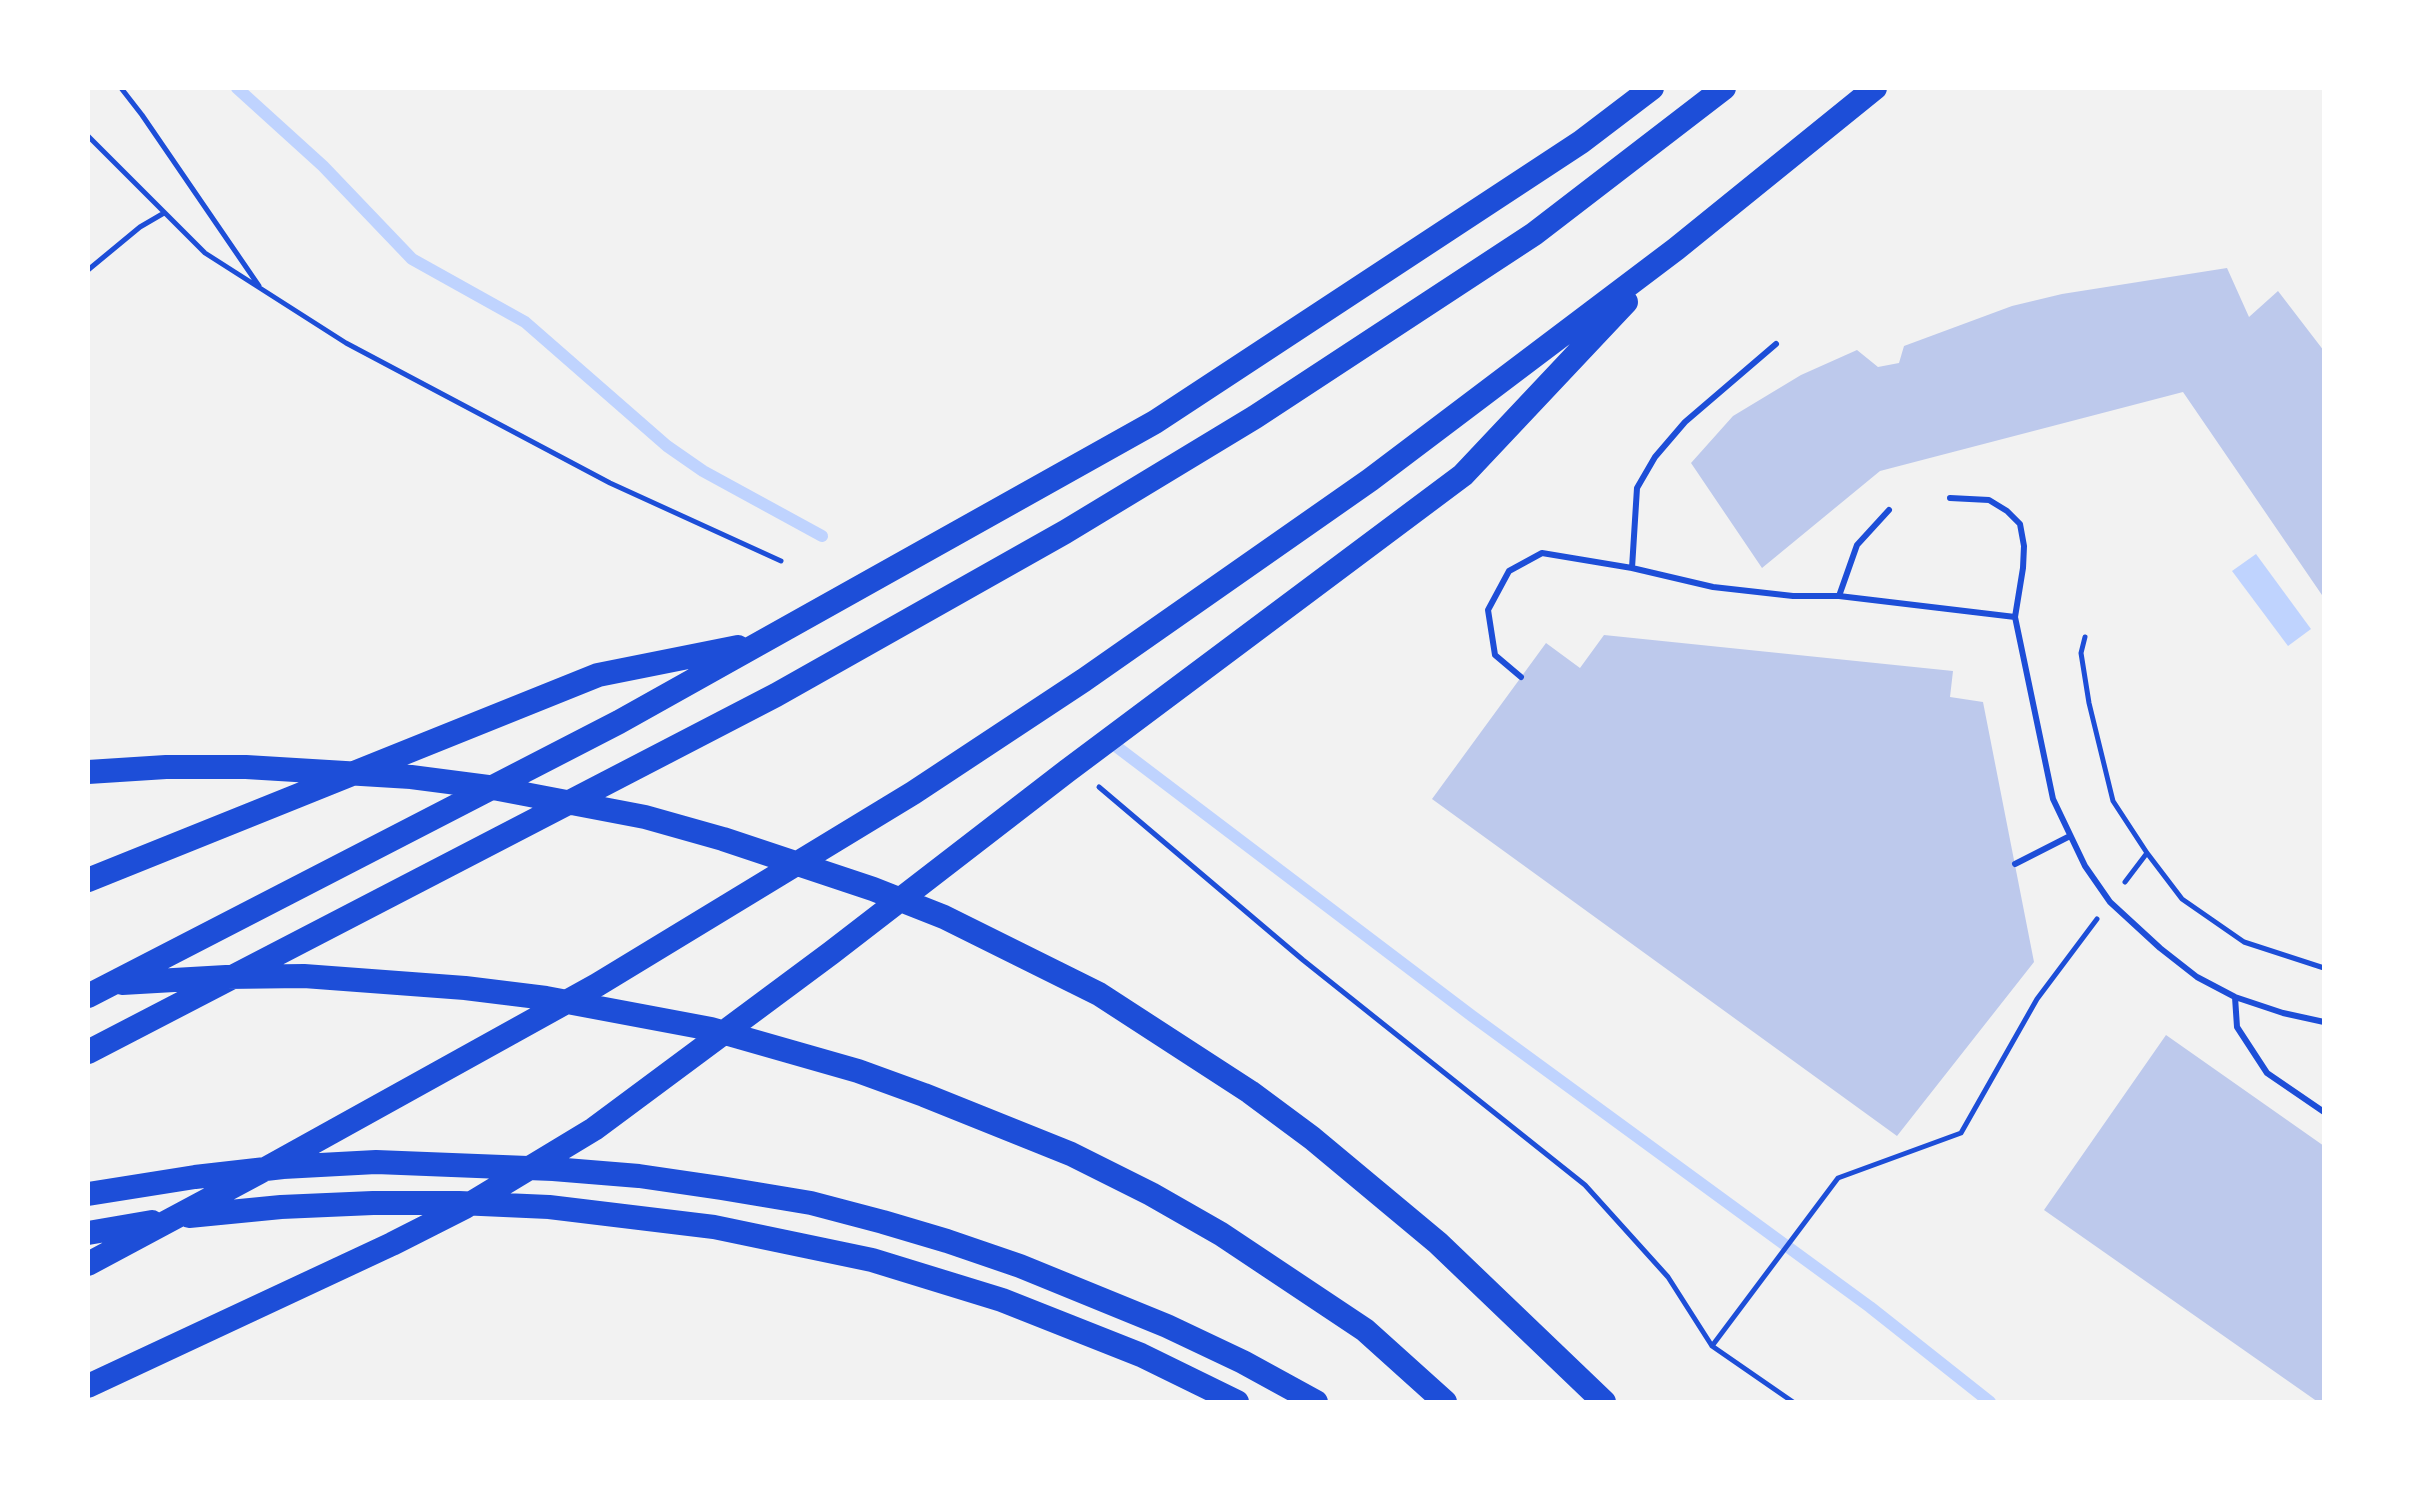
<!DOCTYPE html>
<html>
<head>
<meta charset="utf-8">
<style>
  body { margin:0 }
  #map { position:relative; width:2412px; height:1490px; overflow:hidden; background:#f2f2f2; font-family:"DejaVu Sans",sans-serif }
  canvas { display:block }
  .frame { position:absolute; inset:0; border:90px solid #fff; pointer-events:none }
</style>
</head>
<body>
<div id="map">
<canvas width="2412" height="1490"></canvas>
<div class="frame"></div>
</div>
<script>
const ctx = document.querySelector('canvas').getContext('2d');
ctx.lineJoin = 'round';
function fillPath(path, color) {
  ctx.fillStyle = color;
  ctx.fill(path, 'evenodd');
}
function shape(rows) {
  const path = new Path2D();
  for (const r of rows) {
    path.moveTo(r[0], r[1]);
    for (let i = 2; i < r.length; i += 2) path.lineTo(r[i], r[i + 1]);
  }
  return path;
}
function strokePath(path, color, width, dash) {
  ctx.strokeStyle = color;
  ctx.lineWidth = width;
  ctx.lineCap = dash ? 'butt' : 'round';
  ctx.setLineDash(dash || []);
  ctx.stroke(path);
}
fillPath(shape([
  [2256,554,2311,629,2288,646,2232,571]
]), '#bfd3fe');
strokePath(shape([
  [237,88,323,166,412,259,525,322,667,446,703,471,822,536],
  [1117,747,1472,1016,1870,1307,1990,1402]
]), '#bfd3fe', 12);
fillPath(shape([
  [2227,268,2249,317,2278,291,2324,351,2324,598,2183,392,1880,471,1762,568,1691,463,1733,416,1801,375,1857,350,1878,367,1899,363,1904,346,2012,306,2062,294],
  [1604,635,1953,671,1950,697,1983,702,2034,962,1897,1136,1432,799,1546,643,1580,668],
  [2166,1035,2324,1146,2324,1402,2318,1402,2044,1210]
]), '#bdc9ec');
strokePath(shape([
  [121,88,142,115,259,286],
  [88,136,205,253,346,343,610,483,781,561],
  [88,270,140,227,164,213],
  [2085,637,2081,653,2089,703,2113,801,2147,853,2182,899,2244,942,2324,968],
  [1099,787,1303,960,1585,1185,1668,1277,1712,1346,1793,1402],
  [2125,882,2147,853],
  [1712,1346,1838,1178,1961,1133,2037,999,2097,919]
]), '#1d4ed8', 5);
strokePath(shape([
  [1950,498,1989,500,2007,511,2020,524,2024,546,2023,568,2015,617,2053,799,2085,866,2110,902,2160,948,2197,977,2235,997,2283,1013,2324,1022],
  [1632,568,1637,488,1655,457,1685,422,1776,344],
  [1839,596,1857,545,1889,510],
  [1521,677,1495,655,1488,610,1509,571,1542,553,1632,568,1713,587,1793,596,1839,596,2015,617],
  [2015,864,2070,836],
  [2235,997,2237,1027,2267,1073,2324,1112]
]), '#1d4ed8', 6);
strokePath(shape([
  [88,772,166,767,246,767,411,777,488,787,645,817,723,839,873,889,944,917,1099,994,1250,1092,1312,1138,1438,1243,1604,1402],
  [88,880,598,675,738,647],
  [122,983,226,977,304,976,465,988,546,998,711,1029,858,1071,924,1095,1071,1154,1151,1194,1221,1234,1365,1330,1445,1402],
  [88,996,619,722,1155,422,1581,142,1652,88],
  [88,1052,776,695,1065,532,1255,417,1534,234,1724,88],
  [88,1194,195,1177,283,1167,376,1162,553,1169,639,1176,721,1188,811,1203,883,1222,947,1241,1020,1266,1167,1326,1243,1362,1316,1402],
  [189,1216,281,1207,373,1203,459,1203,549,1207,714,1227,872,1260,1002,1300,1141,1355,1237,1402],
  [88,1233,152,1222],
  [88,1264,258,1173,597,985,913,793,1084,680,1370,480,1676,249,1875,88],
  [88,1386,392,1244,465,1207,594,1129,831,953,1067,771,1463,475,1626,302]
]), '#1d4ed8', 24);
</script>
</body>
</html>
